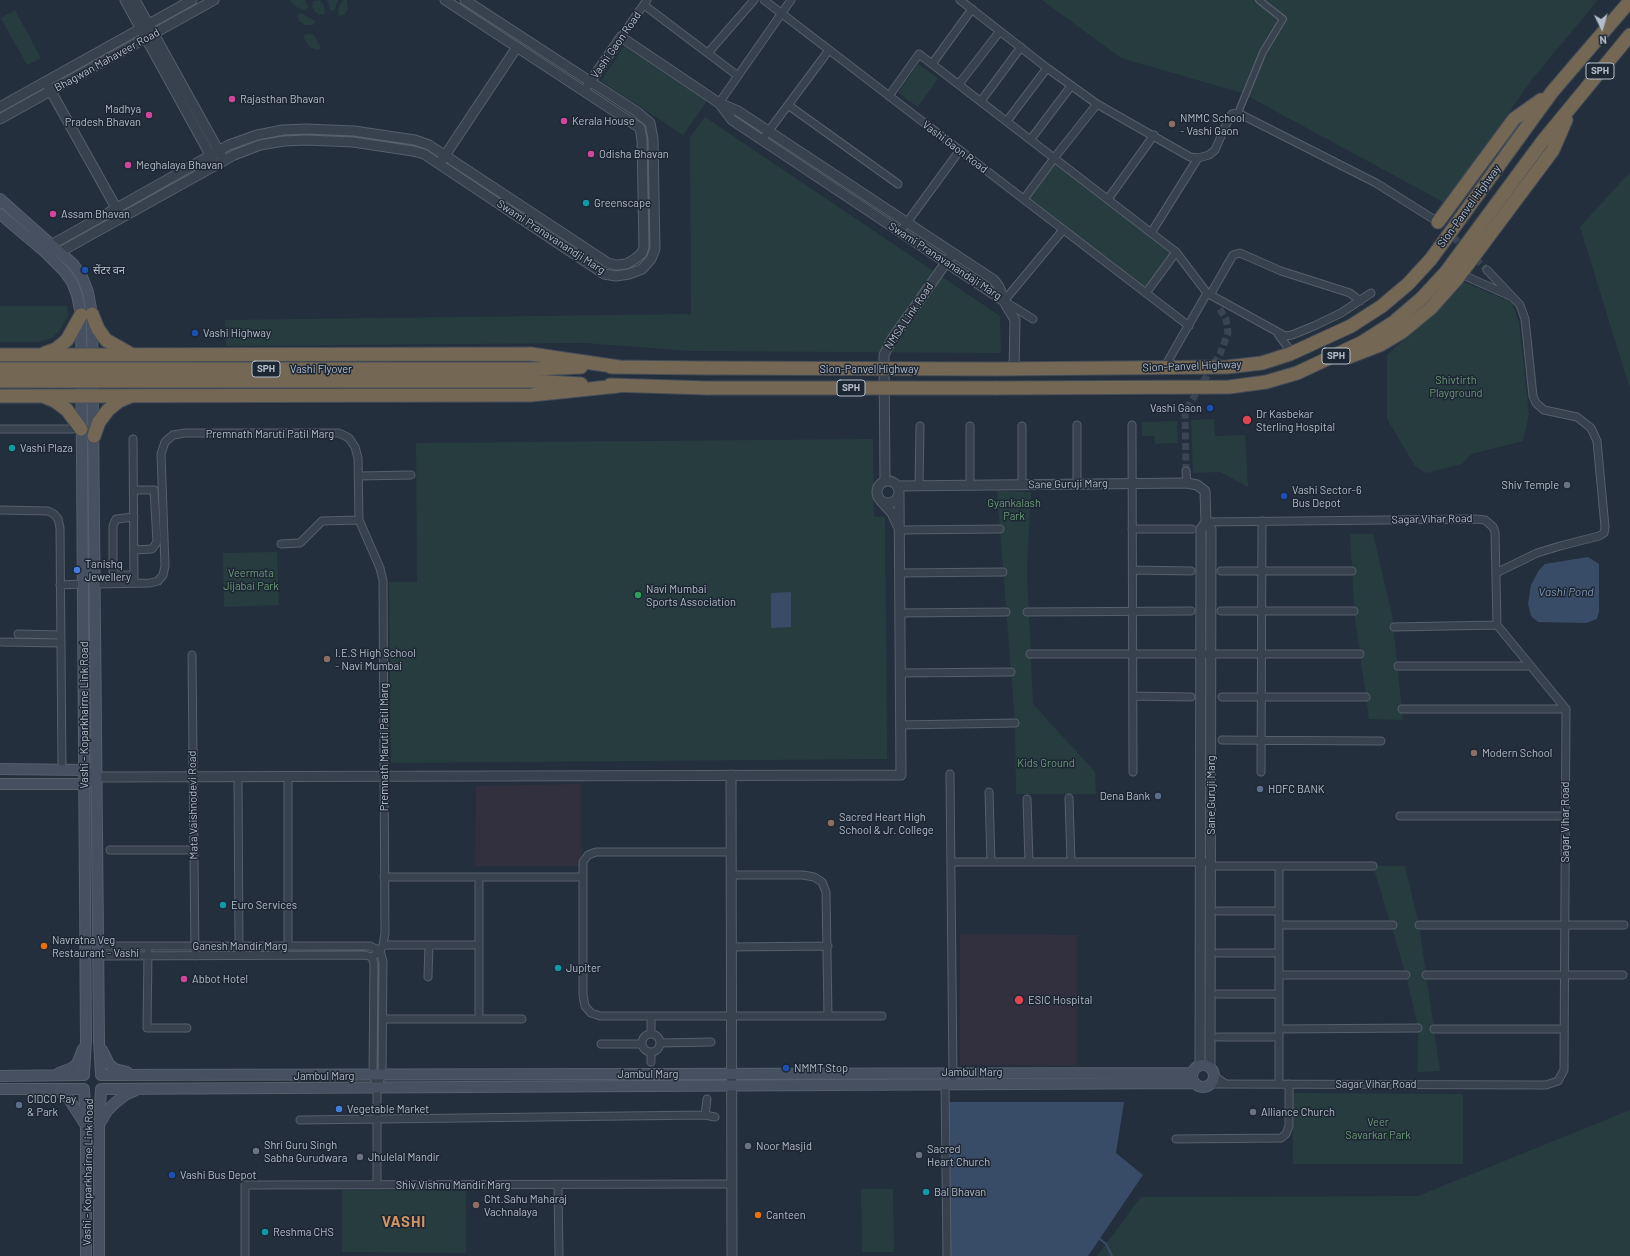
<!DOCTYPE html>
<html>
<head>
<meta charset="utf-8">
<style>
  body { margin:0 }
  #map { position:relative; width:1630px; height:1256px; overflow:hidden; background:#242f3e; font-family:Barlow,sans-serif }
  canvas { display:block }
  .north { position:absolute; left:1582px; top:8px; width:40px; height:40px; -webkit-text-stroke:3px #1d2633; paint-order:stroke; rotate:175deg; font-size:11px; font-weight:700; line-height:16px; text-align:center; color:#b4bcc9 }
  .north::after { content:''; display:block; margin:auto; width:14px; height:18px; background:#b4bcc9; clip-path:polygon(50% 0,100% 100%,50% 72%,0 100%) }
</style>
</head>
<body>
<div id="map">
<canvas width="1630" height="1256"></canvas>
<div class="north">N</div>
</div>
<script>
const ctx = document.querySelector('canvas').getContext('2d');
ctx.lineJoin = 'round';
function fillPath(path, color) {
  ctx.fillStyle = color;
  ctx.fill(path, 'evenodd');
}
function shape(rows) {
  const path = new Path2D();
  for (const r of rows) {
    if (r.length === 3) {
      path.moveTo(r[0] + r[2], r[1]);
      path.arc(r[0], r[1], r[2], 0, 2 * Math.PI);
      continue;
    }
    path.moveTo(r[0], r[1]);
    for (let i = 2; i < r.length; i += 2) path.lineTo(r[i], r[i + 1]);
  }
  return path;
}
function strokePath(path, color, width, dash) {
  ctx.strokeStyle = color;
  ctx.lineWidth = width;
  ctx.lineCap = dash ? 'butt' : 'round';
  ctx.setLineDash(dash || []);
  ctx.stroke(path);
}
function drawText(font, color, halo, rows, align = 'center') {
  ctx.font = font + ' Barlow,"Noto Sans Devanagari",sans-serif';
  ctx.lineWidth = 3;
  ctx.setLineDash([]);
  ctx.textBaseline = 'middle';
  ctx.strokeStyle = halo;
  ctx.fillStyle = color;
  for (const [text, x, y, turn = 0] of rows) {
    ctx.save();
    ctx.translate(x, y);
    ctx.rotate((+turn || 0) * Math.PI / 180);
    ctx.textAlign = isNaN(turn) ? turn : align;
    if (halo) ctx.strokeText(text, 0, 0);
    ctx.fillText(text, 0, 0);
    ctx.restore();
  }
}
fillPath(shape([
  [581,784,582,866,475,866,476,786],
  [960,934,1078,935,1077,1065,960,1065]
]), '#32303f');
fillPath(shape([
  [289,0,305,0,309,7,305,10,296,7],
  [319,0,324,5,325,14,319,15,314,11,312,6,314,1],
  [327,0,338,0,335,9,331,11],
  [343,0,347,0,348,9,344,15,338,16,339,7],
  [1042,0,1598,0,1533,78,1445,203,1242,93,1121,58],
  [15,10,41,58,27,65,1,18],
  [301,13,315,21,313,25,306,25,300,22,297,16],
  [308,34,314,35,321,48,318,50,309,47,304,38,304,35],
  [624,46,707,101,683,135,601,81],
  [918,64,938,78,918,107,898,93],
  [705,117,1000,316,1001,353,691,351,584,343,226,346,225,320,691,314,690,137],
  [1055,162,1172,253,1145,289,1029,199],
  [1630,172,1630,389,1580,227],
  [1464,282,1511,302,1519,321,1529,414,1523,441,1471,454,1462,464,1426,473,1415,466,1387,419,1387,355,1438,310],
  [0,306,67,306,68,316,61,329,52,338,39,342,0,342],
  [1214,419,1215,436,1245,435,1248,487,1220,472,1193,473,1191,420],
  [1177,421,1178,443,1155,444,1154,436,1142,436,1142,422],
  [873,439,874,517,885,517,887,759,391,763,389,582,417,582,416,443],
  [997,491,1031,492,1027,571,1033,704,1095,772,1096,794,1016,794,1015,723],
  [1350,534,1373,534,1392,614,1403,720,1369,719,1355,619],
  [277,552,279,605,224,607,223,553],
  [1373,866,1405,866,1419,925,1440,1071,1418,1072,1418,1028,1406,975],
  [1293,1093,1463,1094,1463,1164,1293,1164],
  [1630,1110,1630,1256,1097,1256,1141,1197,1418,1196],
  [861,1189,893,1189,894,1252,862,1252],
  [342,1190,466,1191,466,1253,342,1252]
]), '#263c3f');
fillPath(shape([
  [1588,557,1599,564,1599,611,1597,619,1586,623,1538,622,1531,616,1528,604,1531,585,1539,570,1545,564],
  [791,592,791,627,771,628,771,593],
  [949,1102,1124,1102,1116,1153,1143,1175,1088,1256,949,1256]
]), '#394c67');
strokePath(shape([
  [1100,1239,1106,1244,1112,1256]
]), '#394c67', 2);
strokePath(shape([
  [1438,222,1487,270],
  [1186,471,1185,412,1220,354,1228,333,1226,319,1218,306]
]), '#3a4453', 7, [7, 3.5]);
const pedestrian = shape([
  [1238,113,1263,52,1283,19,1259,0]
]);
const minor = shape([
  [764,0,1189,326],
  [960,0,1047,68,1097,104,1190,157,1198,158,1209,155,1215,150,1229,118,1232,114,1238,113,1376,183,1438,222],
  [644,5,738,76],
  [621,37,647,0],
  [708,53,754,0],
  [932,64,972,9],
  [959,84,1000,31],
  [889,96,919,54,1176,252],
  [981,101,1021,47],
  [719,103,791,0],
  [788,105,898,184],
  [1007,121,1047,68],
  [1031,139,1071,86],
  [762,140,829,50],
  [1024,199,1055,157,1097,104],
  [1108,199,1154,135],
  [900,232,960,150],
  [1151,233,1198,158],
  [1487,270,1520,305,1525,319,1533,396,1536,403,1544,410,1577,417,1591,428,1597,441,1605,527,1604,533,1599,536,1560,546,1537,553,1496,573],
  [1461,274,1510,296],
  [1146,293,1176,252,1207,293,1285,336,1292,335,1314,326,1341,313,1371,293],
  [1210,295,1233,255,1240,253,1281,271,1350,293,1360,301],
  [1033,319,1004,301,1063,230],
  [1278,334,1292,353],
  [1164,368,1207,293],
  [1077,425,1077,484],
  [1132,425,1133,772],
  [970,426,970,485],
  [1022,426,1022,485],
  [0,429,72,429],
  [133,439,134,583],
  [1186,471,1187,483],
  [358,476,411,475],
  [919,486,920,426],
  [134,490,154,490,157,542,152,549,134,550],
  [0,510,48,511,54,514,58,519,60,528,62,769],
  [134,517,116,519,113,526,113,572,118,575,134,575],
  [1206,522,1476,519,1485,520,1493,527,1495,532,1497,625,1566,709,1564,1070,1558,1081,1546,1085,1210,1084],
  [1132,529,1192,529],
  [899,530,1000,529],
  [281,544,300,543,322,521,359,520],
  [1133,570,1191,571],
  [1221,571,1352,571],
  [900,573,1003,572],
  [95,584,150,583,158,581,163,575,165,566,161,454,165,442,173,435,185,433,339,433,349,438,355,447,358,458,359,520,380,568,383,581,385,933,383,945,380,951,372,957],
  [60,585,82,584],
  [1221,611,1354,611],
  [1027,612,1191,611],
  [900,613,1006,612],
  [1394,627,1497,625],
  [18,634,61,635],
  [2,642,61,643],
  [1030,654,1360,654],
  [192,655,195,956],
  [1398,666,1530,666],
  [900,673,1011,672],
  [1133,696,1191,697],
  [1222,697,1366,697],
  [1402,709,1566,709],
  [901,725,1015,723],
  [1222,740,1381,741],
  [1261,772,1262,521],
  [950,774,953,1078],
  [238,776,239,949],
  [989,792,991,862],
  [1069,798,1071,862],
  [1027,799,1029,862],
  [1400,816,1565,816],
  [110,850,194,850],
  [731,852,596,852,588,855,583,862,583,995,585,1006,591,1013,600,1016,882,1016],
  [951,862,1204,862],
  [1217,866,1373,866],
  [731,875,803,875,814,877,822,882,826,892,828,1016],
  [384,877,583,877],
  [479,877,479,1019],
  [1218,911,1279,911],
  [1279,925,1393,925],
  [1419,925,1624,925],
  [383,945,479,945],
  [98,946,370,946,380,951],
  [288,946,288,776],
  [731,947,828,946],
  [148,952,147,1028,187,1028],
  [1218,953,1279,953],
  [98,956,365,955,372,957],
  [372,957,374,964,373,1075,377,1087,377,1185],
  [1279,975,1406,975],
  [1426,975,1623,975],
  [428,977,429,945],
  [1218,994,1279,994],
  [651,1016,651,1033],
  [383,1019,522,1019],
  [1279,1029,1418,1028],
  [1434,1029,1564,1029],
  [651,1043,9],
  [1218,1037,1279,1037],
  [660,1043,711,1042],
  [601,1044,642,1044],
  [651,1052,651,1062],
  [1213,1075,1224,1083],
  [945,1084,947,1256],
  [1279,1084,1279,866],
  [377,1087,382,1075,383,961,380,951],
  [705,1115,707,1099],
  [300,1120,705,1115,715,1117],
  [1176,1139,1281,1138,1286,1134,1289,1126,1289,1084],
  [558,1185,559,1256],
  [245,1256,245,1185,732,1184]
]);
const tertiary = shape([
  [125,0,213,160],
  [135,0,221,155],
  [588,85,621,37,719,103,738,111,994,280,999,287,1006,305,1015,320,1014,369],
  [48,86,119,213],
  [720,104,732,120,1004,301],
  [0,107,192,0],
  [0,119,214,0],
  [442,160,517,47],
  [51,245,229,145,257,135,283,130,306,129,354,131,415,140,429,145,608,263,617,265,626,264,635,259,642,253,644,247,642,140,640,128,445,0],
  [60,252,234,155,260,145,284,141,306,140,353,142,413,151,424,154,604,274,616,276,629,274,642,269,651,259,655,249,653,139,650,123,637,112,465,0],
  [885,481,884,355,892,339,950,257],
  [888,492,11],
  [897,486,1187,483,1197,485,1205,491,1206,522,1201,529,1200,1066],
  [881,501,892,513,898,526],
  [1206,522,1211,529,1210,1068],
  [731,775,732,1256],
  [97,777,901,775,899,493]
]);
const secondary = shape([
  [0,199,73,264,82,277,88,292,92,314,99,1040,101,1075],
  [0,214,45,252,64,271,72,282,77,295,81,315,86,1040,84,1075],
  [0,769,84,770,90,773],
  [0,784,84,784,90,781],
  [102,1050,109,1064,115,1069,127,1072],
  [1203,1076,11],
  [59,1073,72,1068,77,1064,83,1049],
  [101,1075,1193,1073],
  [0,1076,84,1075],
  [0,1089,84,1089],
  [84,1089,86,1125,86,1256],
  [101,1089,1195,1083],
  [53,1090,62,1093,69,1099,85,1124],
  [100,1123,107,1111,115,1103,125,1095,136,1090],
  [99,1256,99,1125,101,1089]
]);
const motorway = shape([
  [1438,222,1514,119,1541,100],
  [92,314,98,329,106,340,129,353],
  [45,353,56,349,67,340,81,315],
  [0,355,531,354,619,367],
  [1349,357,1380,345,1402,332,1431,308,1456,280,1553,150,1566,120],
  [611,367,707,368],
  [531,369,581,367],
  [995,369,1227,367,1262,363,1290,354,1351,326,1382,306,1408,284,1431,259,1552,92,1630,1],
  [531,381,581,384],
  [610,385,707,388],
  [995,388,1229,387,1266,382,1297,373,1361,343,1394,322,1422,298,1446,272,1542,142,1630,35],
  [0,396,531,395,618,386],
  [45,397,55,401,67,410,81,429],
  [94,436,99,422,108,410,119,401,131,396]
]);
strokePath(pedestrian, '#565f6c', 8);
strokePath(minor, '#565f6c', 9);
strokePath(tertiary, '#565f6c', 11);
strokePath(secondary, '#565f6c', 12);
strokePath(motorway, '#434c59', 15);
strokePath(pedestrian, '#38414e', 5.5);
strokePath(minor, '#38414e', 7);
strokePath(tertiary, '#38414e', 9);
strokePath(secondary, '#465061', 10);
strokePath(motorway, '#746855', 13);
const motorwayBridge = shape([
  [707,368,995,369],
  [0,369,531,369],
  [0,381,531,381],
  [707,388,995,388]
]);
strokePath(motorwayBridge, '#434c59', 15, []);
strokePath(motorwayBridge, '#746855', 13);
for (const [x, y, r, color] of [
  [232,99,4,"#d1479c"],
  [149,115,4,"#d1479c"],
  [564,121,4,"#d1479c"],
  [1172,124,4,"#8d6e63"],
  [591,154,4,"#d1479c"],
  [128,165,4,"#d1479c"],
  [586,203,4,"#0f9aa8"],
  [53,214,4,"#d1479c"],
  [85,270,4,"#1a4fb4"],
  [195,333,4,"#1a4fb4"],
  [1210,408,4,"#1a4fb4"],
  [1247,420,5,"#e0444e"],
  [12,448,4,"#0f9aa8"],
  [1567,485,4,"#6b7280"],
  [1284,496,4,"#1a4fb4"],
  [77,570,4,"#3f7fe0"],
  [638,595,4,"#2e9e5b"],
  [327,659,4,"#8d6e63"],
  [1474,753,4,"#8d6e63"],
  [1260,789,4,"#5c6f8a"],
  [1158,796,4,"#5c6f8a"],
  [831,823,4,"#8d6e63"],
  [223,905,4,"#0f9aa8"],
  [44,946,4,"#e8710a"],
  [558,968,4,"#0f9aa8"],
  [184,979,4,"#d1479c"],
  [1019,1000,5,"#e0444e"],
  [786,1068,4,"#1a4fb4"],
  [19,1105,4,"#5c6f8a"],
  [339,1109,4,"#3f7fe0"],
  [1253,1112,4,"#6b7280"],
  [748,1146,4,"#6b7280"],
  [256,1151,4,"#6b7280"],
  [919,1155,4,"#6b7280"],
  [360,1157,4,"#6b7280"],
  [172,1175,4,"#1a4fb4"],
  [926,1192,4,"#0f9aa8"],
  [476,1205,4,"#8d6e63"],
  [758,1215,4,"#e8710a"],
  [265,1232,4,"#0f9aa8"]
]) {
  const dot = new Path2D();
  dot.arc(x, y, r, 0, 2 * Math.PI);
  ctx.fillStyle = color;
  ctx.fill(dot);
  strokePath(dot, '#1d2633', 1.5);
}
for (const [x, y, w] of [
  [1600,71,28],
  [1336,356,28],
  [266,369,28],
  [851,388,28]
]) {
  const box = new Path2D();
  box.roundRect(x - w / 2, y - 8, w, 16, 3);
  ctx.fillStyle = '#1d2633';
  ctx.fill(box);
  strokePath(box, '#b4bcc9', 1);
}
drawText('bold 10px', '#b4bcc9', null, [
  ["SPH",1600,71],
  ["SPH",1336,356],
  ["SPH",266,369],
  ["SPH",851,388]
]);
drawText('11px', '#b4bcc9', '#1d2633', [
  ["Vashi Gaon Road",616,45,-55],
  ["Bhagwan Mahaveer Road",107,60,-29],
  ["Vashi Gaon Road",955,147,37],
  ["Sion-Panvel Highway",1469,206,-54],
  ["Swami Pranavanandji Marg",551,237,33],
  ["Swami Pranavanandaji Marg",945,261,33],
  ["NMSA Link Road",909,316,-56],
  ["Sion-Panvel Highway",1192,366,-2],
  ["Vashi Flyover",321,369],
  ["Sion-Panvel Highway",869,369],
  ["Premnath Maruti Patil Marg",270,434],
  ["Sane Guruji Marg",1068,484,-1],
  ["Sagar Vihar Road",1432,519,-1],
  ["Vashi - Koparkhairne Link Road",84,715,-90],
  ["Premnath Maruti Patil Marg",384,747,-90],
  ["Sane Guruji Marg",1211,795,-90],
  ["Mata Vaishnodevi Road",193,805,-91],
  ["Sagar Vihar Road",1565,822,-90],
  ["Ganesh Mandir Marg",240,946],
  ["Jambul Marg",972,1072],
  ["Jambul Marg",648,1074],
  ["Jambul Marg",324,1076],
  ["Sagar Vihar Road",1376,1084],
  ["Vashi - Koparkhairne Link Road",88,1172,-89],
  ["Shiv Vishnu Mandir Marg",453,1185]
]);
drawText('11px', '#b4bcc9', '#1d2633', [
  ["Rajasthan Bhavan",240,99],
  ["Madhya",141,109,"right"],
  ["Pradesh Bhavan",141,122,"right"],
  ["NMMC School",1180,118],
  ["- Vashi Gaon",1180,131],
  ["Kerala House",572,121],
  ["Odisha Bhavan",599,154],
  ["Meghalaya Bhavan",136,165],
  ["Greenscape",594,203],
  ["Assam Bhavan",61,214],
  ["सेंटर वन",93,270],
  ["Vashi Highway",203,333],
  ["Vashi Gaon",1202,408,"right"],
  ["Dr Kasbekar",1256,414],
  ["Sterling Hospital",1256,427],
  ["Vashi Plaza",20,448],
  ["Shiv Temple",1559,485,"right"],
  ["Vashi Sector-6",1292,490],
  ["Bus Depot",1292,503],
  ["Tanishq",85,564],
  ["Jewellery",85,577],
  ["Navi Mumbai",646,589],
  ["Sports Association",646,602],
  ["I.E.S High School",335,653],
  ["- Navi Mumbai",335,666],
  ["Modern School",1482,753],
  ["HDFC BANK",1268,789],
  ["Dena Bank",1150,796,"right"],
  ["Sacred Heart High",839,817],
  ["School & Jr. College",839,830],
  ["Euro Services",231,905],
  ["Navratna Veg",52,940],
  ["Restaurant - Vashi",52,953],
  ["Jupiter",566,968],
  ["Abbot Hotel",192,979],
  ["ESIC Hospital",1028,1000],
  ["NMMT Stop",794,1068],
  ["CIDCO Pay",27,1099],
  ["& Park",27,1112],
  ["Vegetable Market",347,1109],
  ["Alliance Church",1261,1112],
  ["Shri Guru Singh",264,1145],
  ["Sabha Gurudwara",264,1158],
  ["Noor Masjid",756,1146],
  ["Sacred",927,1149],
  ["Heart Church",927,1162],
  ["Jhulelal Mandir",368,1157],
  ["Vashi Bus Depot",180,1175],
  ["Bal Bhavan",934,1192],
  ["Cht.Sahu Maharaj",484,1199],
  ["Vachnalaya",484,1212],
  ["Canteen",766,1215],
  ["Reshma CHS",273,1232]
], 'left');
drawText('11px', '#6b9a76', '#1d2633', [
  ["Shivtirth",1456,380],
  ["Playground",1456,393],
  ["Gyankalash",1014,503],
  ["Park",1014,516],
  ["Veermata",251,573],
  ["Jijabai Park",251,586],
  ["Kids Ground",1046,763],
  ["Veer",1378,1122],
  ["Savarkar Park",1378,1135]
]);
drawText('italic 12px', '#7c92b1', '#1d2633', [
  ["Vashi Pond",1566,592]
]);
ctx.letterSpacing = '1px';
drawText('bold 15px', '#d59563', '#1d2633', [
  ["VASHI",404,1222]
]);
ctx.letterSpacing = '0px';
</script>
</body>
</html>
